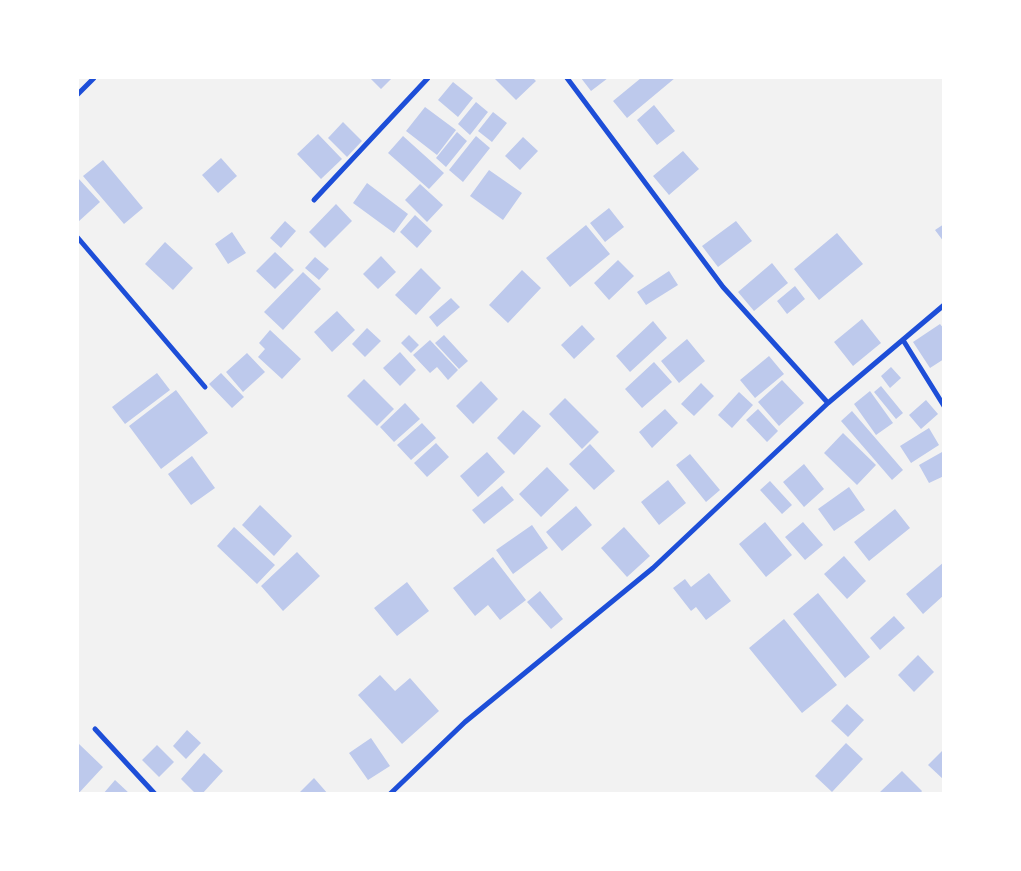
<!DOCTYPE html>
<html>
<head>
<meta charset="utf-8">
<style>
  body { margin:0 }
  #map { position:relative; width:1021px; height:871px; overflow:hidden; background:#f2f2f2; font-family:"Roboto Condensed",sans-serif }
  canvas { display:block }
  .frame { position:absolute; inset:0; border:79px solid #fff; pointer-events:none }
</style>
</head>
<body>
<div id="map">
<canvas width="1021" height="871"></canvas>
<div class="frame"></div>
</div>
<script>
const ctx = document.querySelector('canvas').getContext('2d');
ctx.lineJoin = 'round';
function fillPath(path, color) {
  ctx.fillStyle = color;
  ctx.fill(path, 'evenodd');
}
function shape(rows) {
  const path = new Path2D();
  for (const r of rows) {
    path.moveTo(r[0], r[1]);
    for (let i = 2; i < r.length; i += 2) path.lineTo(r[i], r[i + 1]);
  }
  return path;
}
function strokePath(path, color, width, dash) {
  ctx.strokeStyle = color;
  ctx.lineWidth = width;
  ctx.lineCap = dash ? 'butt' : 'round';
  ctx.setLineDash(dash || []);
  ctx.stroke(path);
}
fillPath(shape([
  [370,78,392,78,381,89],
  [494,78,533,78,536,81,516,100],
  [581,78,608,78,591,91],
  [641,78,675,78,627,118,613,101],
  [453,82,473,98,458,117,438,100],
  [476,102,488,112,470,135,458,124],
  [654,105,675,131,657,145,637,120],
  [425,107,456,130,437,155,406,131],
  [493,112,507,123,492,142,478,131],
  [343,122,362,141,347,157,328,138],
  [457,132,467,141,446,167,436,158],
  [318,134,342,159,321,179,297,154],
  [403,136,444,173,429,189,388,153],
  [476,136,490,148,463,182,449,170],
  [523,137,538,151,520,170,505,156],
  [683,151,699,169,669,195,653,176],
  [221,158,237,176,218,193,202,175],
  [103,160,143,208,124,224,83,176],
  [489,170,522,193,503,220,470,196],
  [78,178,100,202,78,222],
  [367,183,408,214,394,233,353,203],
  [420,184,443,205,427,222,405,200],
  [336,204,352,221,325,248,309,232],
  [609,208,624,227,605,242,590,223],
  [415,215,432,231,417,248,400,232],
  [285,221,296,231,281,248,270,238],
  [736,221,752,241,718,267,702,246],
  [944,224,944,242,935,230],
  [586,225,610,254,570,287,546,258],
  [232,232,246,253,228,264,215,244],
  [837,233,863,264,819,300,794,269],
  [165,242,193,268,173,290,145,264],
  [275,252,294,270,275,289,256,271],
  [381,256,396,272,378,289,363,274],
  [315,257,329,269,319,280,305,268],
  [618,260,634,276,609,300,594,283],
  [772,263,788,283,754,311,738,292],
  [421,268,441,288,416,315,395,295],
  [522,270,541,288,508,323,489,305],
  [669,271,678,285,646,305,637,292],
  [303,272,321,289,283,330,264,312],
  [795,286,805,299,787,314,777,301],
  [451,298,460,307,437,327,429,317],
  [337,311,355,330,332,352,314,332],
  [862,319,881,343,853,366,834,342],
  [653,321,667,338,630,372,616,356],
  [940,324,944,329,944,359,930,368,913,342],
  [582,325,595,339,574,359,561,345],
  [367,328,381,341,365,357,352,344],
  [270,330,301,359,282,379,258,357,265,349,259,343],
  [409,335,419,345,411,353,401,343],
  [444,335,468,361,459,369,435,343],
  [687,339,705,361,679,383,661,361],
  [430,340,458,370,448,380,437,367,430,373,413,355],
  [400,352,416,370,400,386,383,368],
  [247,353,265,372,243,392,226,372],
  [769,356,784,374,755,398,740,380],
  [654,362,672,382,642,408,625,389],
  [891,367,901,378,890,388,881,376],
  [157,373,170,390,125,424,112,407],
  [221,373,244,397,232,408,209,384],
  [364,379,394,409,377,426,347,396],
  [782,380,804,403,779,426,758,402],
  [481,381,498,399,473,424,456,406],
  [701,383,714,396,694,416,681,404],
  [881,386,903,413,896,419,874,392],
  [176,390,208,433,161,469,129,426],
  [870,391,893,423,876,435,854,404],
  [739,392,753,405,732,428,718,415],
  [565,398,599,432,582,449,549,414],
  [926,400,938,414,921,429,909,415],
  [405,403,420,419,394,442,380,427],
  [665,409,678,423,652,448,639,432],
  [758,409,778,431,767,442,746,420],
  [523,410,541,426,514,455,497,438],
  [852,411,903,470,892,480,841,421],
  [422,423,436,438,411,460,397,445],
  [929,428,939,445,911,463,900,446],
  [843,433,876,465,857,485,824,453],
  [436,443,449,457,427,477,414,463],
  [590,444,615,471,594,490,569,464],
  [487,452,505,472,478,497,460,476],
  [942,452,944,476,929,483,919,465],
  [690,454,720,490,706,502,676,465],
  [192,456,215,488,191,505,168,474],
  [804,464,824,489,804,507,783,482],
  [547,467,569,490,541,517,519,494],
  [668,480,686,503,659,525,641,502],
  [770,481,792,505,782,514,760,490],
  [502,486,514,500,484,524,472,510],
  [849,487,865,510,834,531,818,509],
  [260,505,292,536,274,556,242,525],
  [576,506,592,525,562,551,546,532],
  [895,509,910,528,869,561,854,542],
  [765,522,792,555,766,577,739,544],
  [803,522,823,545,805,560,785,537],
  [532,525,548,548,513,574,496,550],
  [234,527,275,565,257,584,217,546],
  [624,527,650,556,627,577,601,548],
  [297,552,320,576,283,611,261,586],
  [844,556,866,581,847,599,824,574],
  [493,557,526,600,500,620,488,605,475,616,453,588],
  [944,562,944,595,923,614,906,594],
  [709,573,731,601,706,620,696,607,691,611,673,588,685,579,691,587],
  [407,582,429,611,397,636,374,608],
  [540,591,563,619,551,629,527,602],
  [818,593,870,657,845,678,793,614],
  [894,616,905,628,880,650,870,638],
  [784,619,837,685,802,713,749,648],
  [918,655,934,672,914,692,898,675],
  [380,675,395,691,410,678,439,711,402,744,358,695],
  [847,704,864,720,848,737,831,721],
  [187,730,201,743,186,759,173,746],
  [371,738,390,766,368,780,349,753],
  [846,743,863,759,832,792,815,776],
  [79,744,103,767,78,794,78,745],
  [157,745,174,762,159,777,142,760],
  [944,749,944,780,928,765],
  [204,753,223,771,202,794,196,794,181,779],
  [902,771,922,791,920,794,881,794,880,792],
  [314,778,328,794,298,794],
  [115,780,130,794,103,794]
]), '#bdc9ec');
strokePath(shape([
  [567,78,723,287,828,403],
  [78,94,94,78],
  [314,200,428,78],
  [78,238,205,387],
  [903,340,944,406],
  [95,729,155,794],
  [390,794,465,722,653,568,828,403,944,305]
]), '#1d4ed8', 5);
</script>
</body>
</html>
